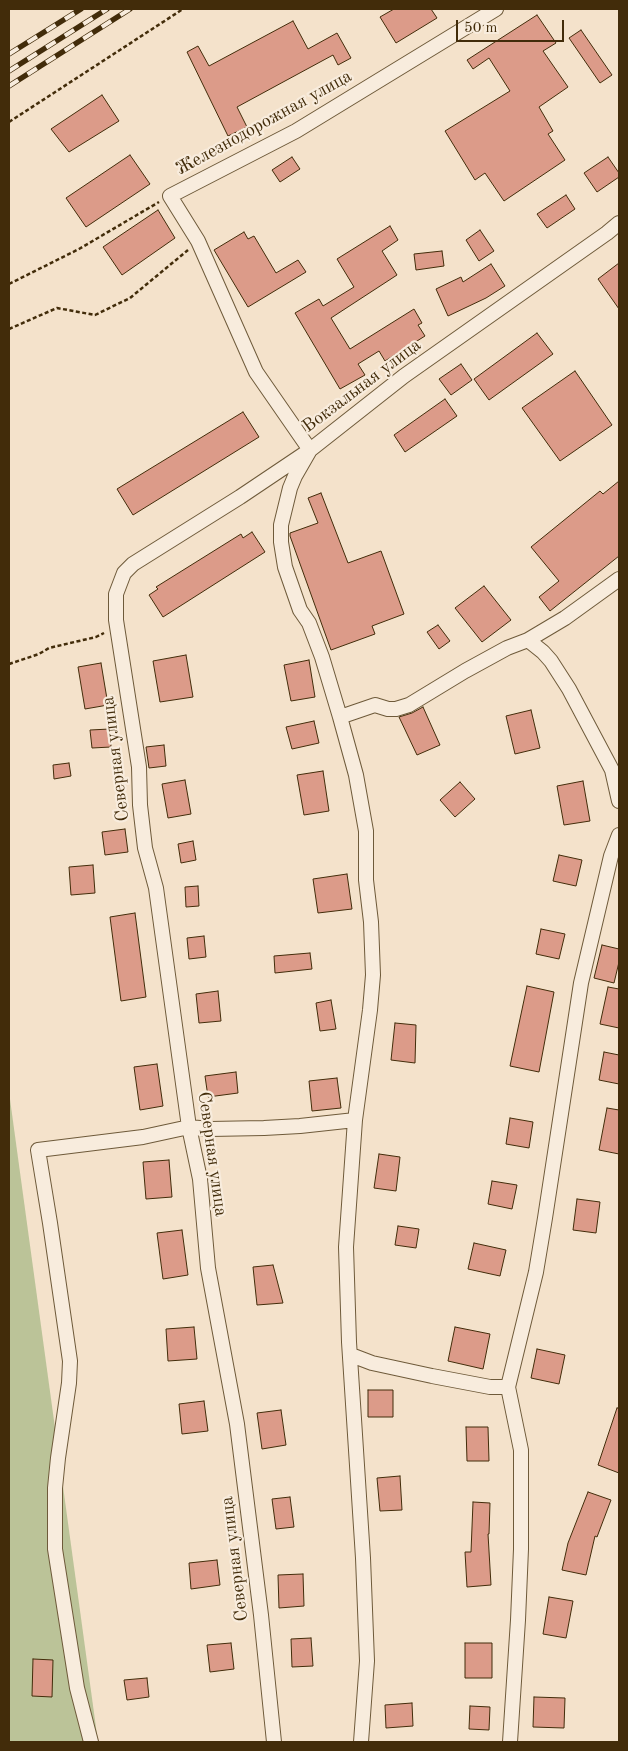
<!DOCTYPE html>
<html>
<head>
<meta charset="utf-8">
<style>
  body { margin:0 }
  #map { position:relative; width:628px; height:1751px; overflow:hidden; background:#f4e2cb; font-family:"Old Standard TT",serif }
  canvas { display:block }
  .frame { position:absolute; inset:0; border:10px solid #422c0a; pointer-events:none }
  .scale { position:absolute; left:456px; top:20px; width:108px; height:22px; box-sizing:border-box; border:2px solid #422c0a; border-top:0; padding-left:6px; font-size:15px; line-height:18px; white-space:nowrap; color:#422c0a; -webkit-text-stroke:4px #f8ecdd; paint-order:stroke }
</style>
</head>
<body>
<div id="map">
<canvas width="628" height="1751"></canvas>
<div class="frame"></div>
<div class="scale">50 m</div>
</div>
<script>
const ctx = document.querySelector('canvas').getContext('2d');
ctx.lineJoin = 'round';
function fillPath(path, color) {
  ctx.fillStyle = color;
  ctx.fill(path, 'evenodd');
}
function shape(rows) {
  const path = new Path2D();
  for (const r of rows) {
    path.moveTo(r[0], r[1]);
    for (let i = 2; i < r.length; i += 2) path.lineTo(r[i], r[i + 1]);
  }
  return path;
}
function strokePath(path, color, width, dash) {
  ctx.strokeStyle = color;
  ctx.lineWidth = width;
  ctx.lineCap = dash ? 'butt' : 'round';
  ctx.setLineDash(dash || []);
  ctx.stroke(path);
}
function drawText(font, color, halo, rows, align = 'center') {
  ctx.font = font + ' "Old Standard TT",serif';
  ctx.lineWidth = 4.5;
  ctx.setLineDash([]);
  ctx.textBaseline = 'middle';
  ctx.strokeStyle = halo;
  ctx.fillStyle = color;
  for (const [text, x, y, turn = 0] of rows) {
    ctx.save();
    ctx.translate(x, y);
    ctx.rotate((+turn || 0) * Math.PI / 180);
    ctx.textAlign = isNaN(turn) ? turn : align;
    if (halo) ctx.strokeText(text, 0, 0);
    ctx.fillText(text, 0, 0);
    ctx.restore();
  }
}
fillPath(shape([
  [9,1092,98,1742,9,1742]
]), '#bbc398');
const building = shape([
  [394,9,431,9,437,18,396,43,380,17,394,9],
  [537,15,556,43,543,51,568,87,539,107,553,131,548,134,565,160,504,201,485,173,475,180,445,131,510,91,489,58,473,69,467,60,537,15],
  [293,21,308,49,337,33,351,58,338,65,333,55,237,107,247,127,228,136,187,52,198,46,209,66,293,21],
  [581,30,612,75,600,83,569,38,581,30],
  [102,95,119,121,69,152,51,129,102,95],
  [130,155,150,184,86,227,66,198,130,155],
  [292,157,300,169,280,182,272,170,292,157],
  [608,157,619,173,619,177,597,192,584,173,608,157],
  [566,195,575,209,547,228,537,214,566,195],
  [158,210,175,238,122,275,103,247,158,210],
  [390,226,398,240,382,251,397,275,331,318,350,349,414,309,422,323,418,325,425,336,385,361,379,351,358,364,365,375,340,389,295,313,319,299,323,306,354,287,337,259,390,226],
  [480,230,494,251,479,261,466,240,480,230],
  [244,232,248,239,254,236,276,273,298,260,306,272,248,307,214,250,244,232],
  [442,251,444,266,416,270,414,254,442,251],
  [619,263,619,309,598,279,619,263],
  [491,264,505,286,486,298,448,316,436,289,461,277,463,282,491,264],
  [537,333,553,354,489,400,474,379,537,333],
  [461,364,472,380,451,395,439,379,461,364],
  [575,371,612,425,560,461,522,408,575,371],
  [445,399,457,416,405,452,394,435,445,399],
  [243,412,259,437,133,515,117,489,243,412],
  [619,481,619,556,550,611,539,597,559,581,531,547,600,491,603,494,619,481],
  [321,493,348,563,381,551,404,614,372,626,375,634,331,650,290,536,290,533,318,523,308,498,321,493],
  [252,532,265,552,163,617,149,595,158,589,156,587,241,534,243,538,252,532],
  [484,586,511,620,482,642,455,608,484,586],
  [438,625,450,641,439,649,427,632,438,625],
  [186,655,193,697,160,702,153,661,186,655],
  [309,660,315,697,291,701,284,665,309,660],
  [101,663,108,705,85,709,78,667,101,663],
  [423,707,440,745,417,755,399,717,412,713,423,707],
  [531,710,540,748,515,754,506,716,531,710],
  [314,721,319,743,292,749,286,727,314,721],
  [110,729,111,747,92,748,90,730,110,729],
  [164,745,166,766,149,768,146,747,164,745],
  [69,763,71,776,54,779,53,765,69,763],
  [323,771,329,811,304,815,297,775,323,771],
  [185,780,191,814,168,818,162,784,185,780],
  [583,781,590,821,564,825,557,786,583,781],
  [460,782,475,799,455,817,440,800,460,782],
  [125,829,128,852,105,855,102,832,125,829],
  [193,841,196,860,181,863,178,844,193,841],
  [559,855,582,860,576,886,553,881,559,855],
  [93,865,95,893,71,895,69,867,93,865],
  [347,874,352,909,318,913,313,879,347,874],
  [198,886,199,906,186,907,185,887,198,886],
  [135,913,146,997,121,1001,110,917,135,913],
  [541,929,565,934,559,959,536,954,541,929],
  [204,936,206,957,189,959,187,938,204,936],
  [602,945,619,949,619,962,614,983,594,978,602,945],
  [310,953,312,969,275,973,274,956,310,953],
  [527,986,554,992,539,1072,510,1066,527,986],
  [608,987,619,989,619,1028,600,1024,608,987],
  [218,991,221,1021,199,1023,196,994,218,991],
  [331,1000,336,1029,320,1031,316,1003,331,1000],
  [395,1023,416,1025,415,1063,391,1060,395,1023],
  [604,1052,619,1055,619,1084,599,1080,604,1052],
  [157,1064,163,1106,140,1110,134,1067,157,1064],
  [236,1072,238,1093,208,1097,205,1076,236,1072],
  [337,1078,341,1108,312,1111,309,1081,337,1078],
  [607,1108,619,1110,619,1154,599,1150,607,1108],
  [510,1118,533,1122,529,1148,506,1144,510,1118],
  [379,1154,400,1157,396,1191,374,1188,379,1154],
  [169,1160,172,1197,146,1199,143,1162,169,1160],
  [492,1181,517,1185,512,1209,488,1204,492,1181],
  [577,1199,600,1202,596,1233,573,1230,577,1199],
  [398,1226,419,1229,416,1248,395,1245,398,1226],
  [182,1230,188,1275,163,1279,157,1233,182,1230],
  [474,1243,506,1250,500,1276,468,1269,474,1243],
  [273,1265,283,1303,257,1305,253,1267,273,1265],
  [194,1327,197,1359,168,1361,166,1329,194,1327],
  [455,1327,490,1334,483,1369,448,1361,455,1327],
  [537,1349,565,1355,559,1384,531,1378,537,1349],
  [368,1390,393,1390,393,1417,368,1417,368,1390],
  [204,1401,208,1431,182,1434,179,1404,204,1401],
  [617,1408,619,1408,619,1473,598,1465,617,1408],
  [281,1410,286,1445,262,1449,257,1413,281,1410],
  [466,1427,488,1427,489,1461,467,1461,466,1427],
  [400,1476,402,1510,380,1511,377,1478,400,1476],
  [588,1492,611,1500,597,1537,595,1536,586,1575,562,1570,568,1543,588,1492],
  [290,1497,294,1527,276,1529,272,1499,290,1497],
  [473,1502,490,1503,489,1534,488,1534,491,1585,467,1587,465,1552,471,1552,473,1502],
  [217,1560,220,1585,191,1589,189,1563,217,1560],
  [303,1574,304,1606,279,1608,278,1575,303,1574],
  [549,1597,573,1601,566,1638,543,1634,549,1597],
  [311,1638,313,1666,292,1667,291,1639,311,1638],
  [231,1643,234,1669,210,1672,207,1645,231,1643],
  [465,1643,492,1643,492,1678,465,1678,465,1643],
  [33,1659,53,1660,52,1697,32,1696,33,1659],
  [147,1678,149,1697,127,1700,124,1680,147,1678],
  [534,1697,565,1698,564,1728,533,1727,534,1697],
  [412,1703,413,1726,386,1728,385,1705,412,1703],
  [470,1706,490,1707,489,1730,469,1729,470,1706]
]);
fillPath(building, '#dc9b89');
strokePath(building, '#422c0a', 1);
const minor = shape([
  [496,9,296,131,170,196,198,241,256,372,310,450,295,476,290,488,281,525,281,542,285,567,300,610,309,623,322,657,340,717,375,705,388,709,396,709,409,705,465,671,507,648,528,640,565,618,619,579],
  [528,640,543,652,551,661,569,689,612,770,619,801],
  [340,717,356,775,366,831,366,880,371,922,373,975,370,1010,355,1120,346,1247,349,1342,363,1558,367,1661,361,1742],
  [351,1355,372,1363,432,1376,490,1387,508,1387],
  [91,1742,77,1688,55,1549,55,1488,58,1458,69,1383,70,1361,50,1223,38,1150,143,1137,189,1127,210,1129,264,1128,300,1126,355,1120],
  [274,1742,261,1615,237,1424,208,1268,200,1179,189,1127,156,888,145,848,140,805,139,767,116,620,116,594,124,573,133,564,240,497,310,450,404,376,607,233,619,223],
  [510,1742,518,1620,521,1549,521,1450,508,1387,536,1272,545,1218,581,983,611,856,619,835]
]);
strokePath(minor, '#6e5a3a', 16);
strokePath(shape([
  [9,122,183,9],
  [9,284,79,249,159,202],
  [9,329,57,308,95,315,130,298,188,250],
  [9,664,39,654,49,648,96,637,104,633]
]), '#422c0a', 2.5, [4, 2.5]);
strokePath(minor, '#f8ecdd', 14);
const rail = shape([
  [9,54,81,9],
  [9,71,107,9],
  [9,86,130,9]
]);
strokePath(rail, '#422c0a', 5.5);
strokePath(rail, '#f8ecdd', 4, [11]);
drawText('18px', '#422c0a', '#f8ecdd', [
  ["Железнодорожная улица",264,123,-29],
  ["Вокзальная улица",362,386,-37],
  ["Северная улица",116,759,-97],
  ["Северная улица",212,1154,82],
  ["Северная улица",235,1559,-97]
]);
</script>
</body>
</html>
